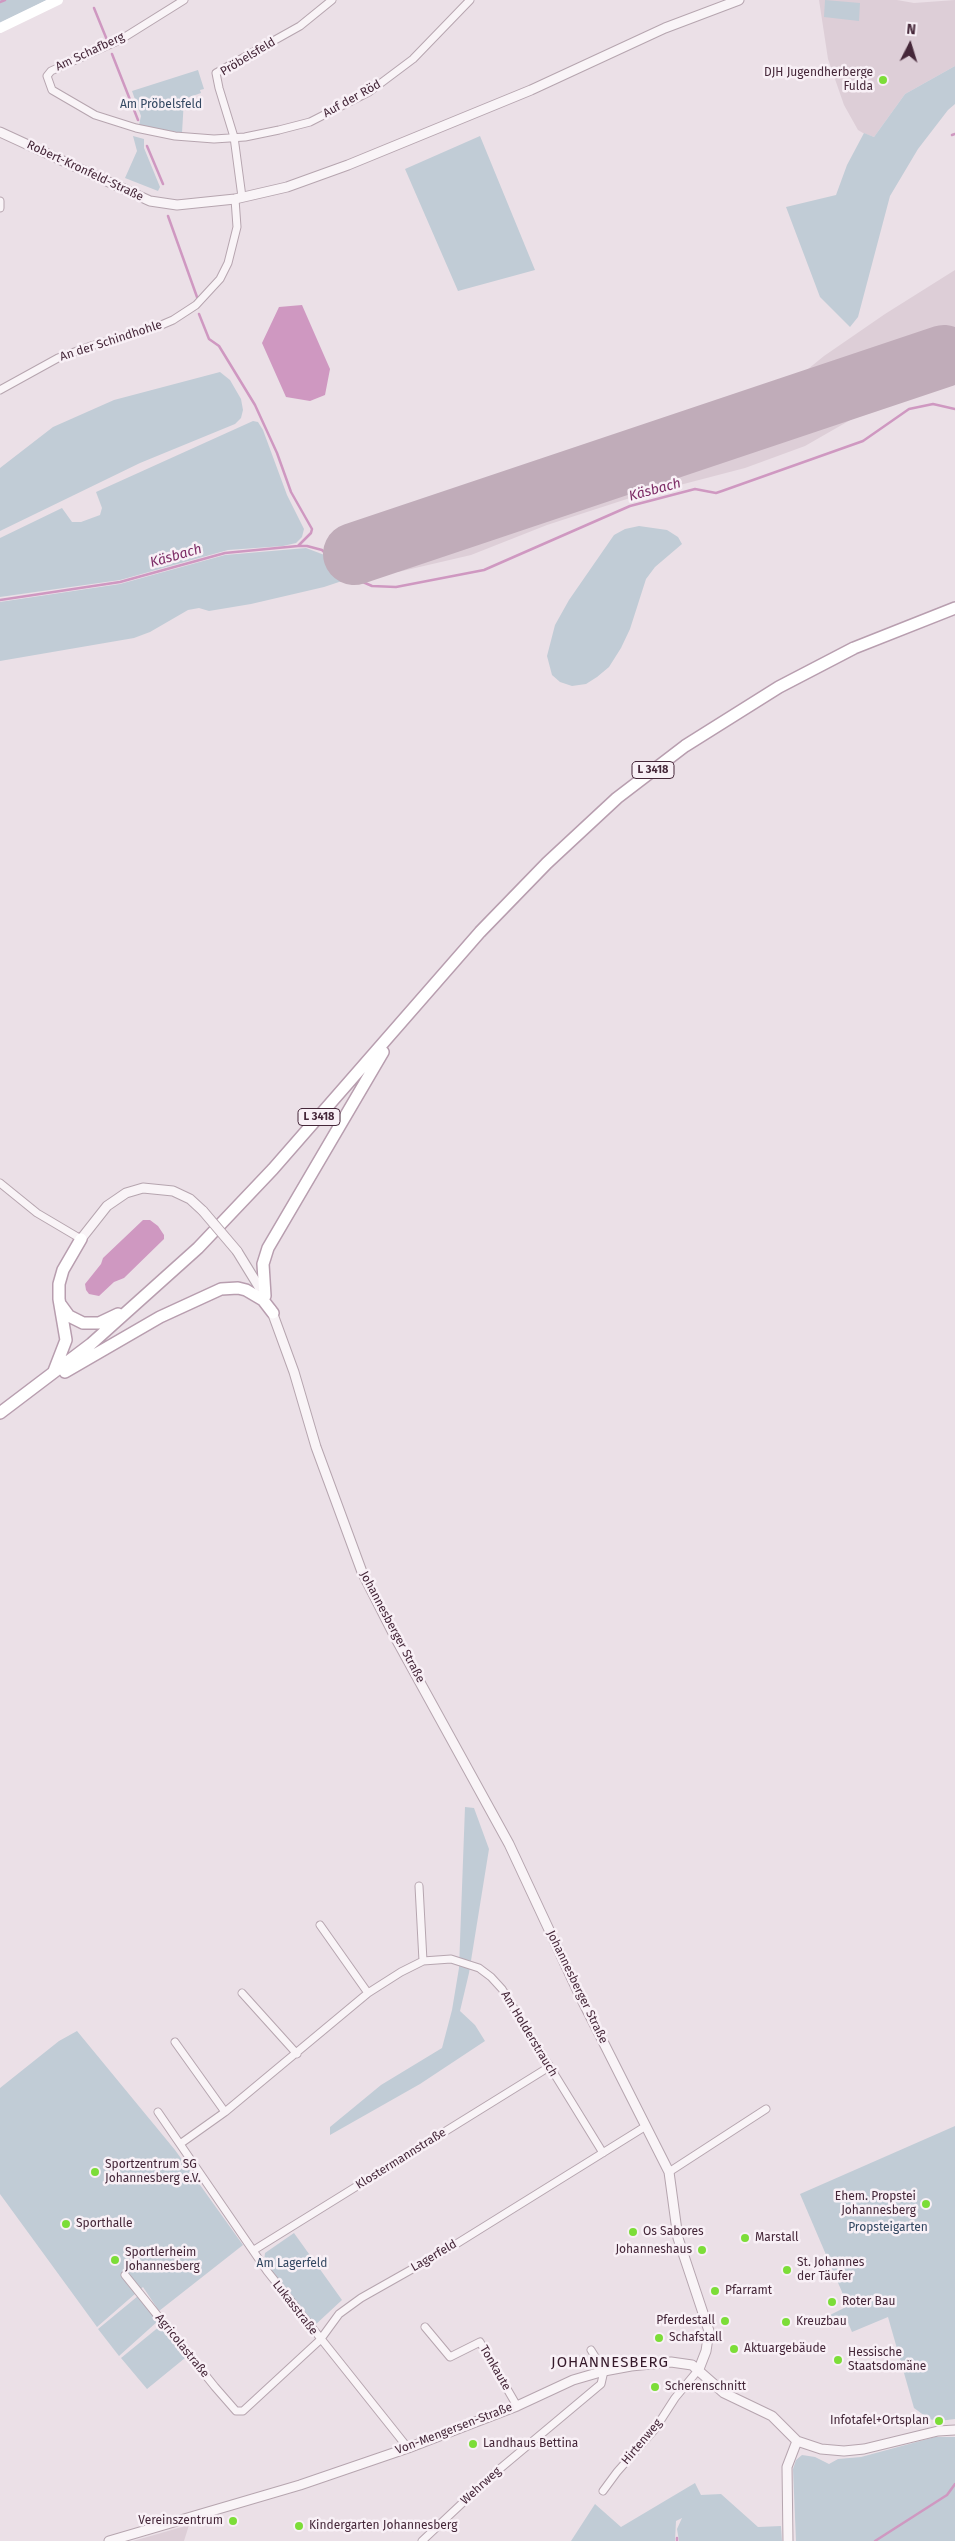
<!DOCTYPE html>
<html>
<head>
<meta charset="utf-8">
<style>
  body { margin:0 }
  #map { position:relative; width:955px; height:2541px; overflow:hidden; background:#ebe0e7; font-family:"Fira Sans",sans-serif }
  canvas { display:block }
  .north { position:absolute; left:885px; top:20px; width:50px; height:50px; -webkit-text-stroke:4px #f8f0f6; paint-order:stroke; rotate:5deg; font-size:14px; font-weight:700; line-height:20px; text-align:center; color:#452739 }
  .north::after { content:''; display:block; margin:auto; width:18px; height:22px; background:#452739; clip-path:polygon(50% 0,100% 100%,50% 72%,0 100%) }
</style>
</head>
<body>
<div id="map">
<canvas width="955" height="2541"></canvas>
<div class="north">N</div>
</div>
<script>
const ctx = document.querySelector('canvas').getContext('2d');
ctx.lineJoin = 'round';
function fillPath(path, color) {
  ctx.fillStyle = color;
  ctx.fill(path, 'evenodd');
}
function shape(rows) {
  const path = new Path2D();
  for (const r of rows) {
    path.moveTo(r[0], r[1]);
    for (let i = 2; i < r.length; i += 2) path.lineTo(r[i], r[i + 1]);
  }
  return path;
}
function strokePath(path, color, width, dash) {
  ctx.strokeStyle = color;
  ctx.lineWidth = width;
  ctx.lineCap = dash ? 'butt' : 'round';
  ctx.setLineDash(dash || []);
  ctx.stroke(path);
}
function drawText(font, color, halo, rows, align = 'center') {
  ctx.font = font + ' "Fira Sans",sans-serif';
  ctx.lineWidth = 5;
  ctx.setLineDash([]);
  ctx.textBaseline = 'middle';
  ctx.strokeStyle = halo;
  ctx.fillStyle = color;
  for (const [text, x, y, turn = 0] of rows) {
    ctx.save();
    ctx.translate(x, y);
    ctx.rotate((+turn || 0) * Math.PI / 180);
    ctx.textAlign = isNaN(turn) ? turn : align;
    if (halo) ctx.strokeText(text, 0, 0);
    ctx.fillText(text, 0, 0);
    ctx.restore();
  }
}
fillPath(shape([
  [819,0,897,0,914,3,955,0,955,66,905,94,874,137,863,133,858,130,844,105,828,59],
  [955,270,955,378,887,399,805,446,745,468,630,498,547,525,471,555,398,572,365,574,351,570,345,557,340,542,348,533,391,517,457,500,527,473,781,391,824,356,885,314],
  [189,2525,184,2541,133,2541]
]), '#ddced7');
fillPath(shape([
  [0,0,47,0,0,23],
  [825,0,860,3,859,21,824,17],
  [955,66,955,104,948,110,918,149,890,196,858,317,850,327,820,297,786,207,836,195,847,165,864,133,874,137,905,94],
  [198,70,204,89,200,90,201,93,184,99,182,133,139,125,141,116,132,91],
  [133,136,144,139,144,148,160,187,158,191,125,178,137,151],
  [480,136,535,270,458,291,405,169],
  [220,372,230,380,241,399,243,410,241,418,235,424,140,463,0,531,0,468,53,427,114,400],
  [253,421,258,422,263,430,287,495,304,529,302,537,296,543,283,546,228,550,120,580,0,597,0,538,62,508,72,522,81,522,100,515,102,508,96,492],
  [639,526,667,530,678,537,682,544,655,567,646,579,630,629,621,648,609,667,597,677,586,684,572,686,560,682,552,675,547,656,555,625,569,600,614,535,625,529],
  [306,548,327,556,346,577,342,581,324,587,251,604,209,611,199,608,188,610,150,632,134,638,0,661,0,602,120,584,225,555],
  [465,1807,474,1808,489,1849,469,1973,460,2011,475,2025,485,2041,420,2084,330,2135,330,2127,381,2085,442,2048,452,2010,459,1968],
  [77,2031,175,2150,243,2245,159,2311,143,2287,97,2327,0,2194,0,2088,59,2041],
  [955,2126,955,2419,939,2421,929,2419,914,2408,888,2317,852,2332,846,2318,831,2324,828,2316,848,2306,800,2194],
  [294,2233,342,2300,314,2326,264,2261,265,2253],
  [138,2296,158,2321,119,2356,98,2329],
  [160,2326,185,2358,147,2389,121,2358],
  [935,2437,955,2437,955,2541,796,2541,793,2469,796,2460,802,2455,815,2457,829,2464,838,2459,861,2457],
  [695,2483,701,2495,721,2494,758,2527,781,2526,782,2541,679,2541,677,2529,682,2518,676,2521,675,2541,571,2541,595,2504,621,2527]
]), '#c1ccd6');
fillPath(shape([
  [302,305,330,369,325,395,310,401,286,397,262,343,279,307],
  [143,1220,150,1220,158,1226,164,1235,164,1239,124,1278,114,1282,99,1296,89,1294,86,1290,85,1284,101,1264,103,1258]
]), '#cf98c1');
strokePath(shape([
  [0,2,5,0],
  [94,8,107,40],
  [112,54,138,120],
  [952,135,955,134],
  [147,146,163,184],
  [168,216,197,297],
  [199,314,209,339,219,346,255,405,277,453,291,492,312,529,311,533,298,546],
  [356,579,372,586,396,587,484,570,630,506,695,489,716,493,722,491,863,441,909,409,933,404,955,409],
  [0,600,120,582,225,553,298,546,307,546,322,550,348,575],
  [677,2538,677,2541],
  [875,2541,947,2495,955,2484]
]), '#cf98c1', 2.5);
strokePath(shape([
  [354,554,944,356]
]), '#c0acb9', 62);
const minor = shape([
  [184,0,120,40,51,71,47,76,52,90,95,115,136,128,175,136,214,139,245,137,279,130,310,122,369,92,413,59,470,0],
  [242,197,234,137,219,88,216,73,300,26,332,0],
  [0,201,0,208],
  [0,390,58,358,91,346,159,326,173,320,196,305,220,279,228,263,237,227,235,199],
  [0,1183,37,1213,81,1239],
  [419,1886,423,1961],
  [320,1925,368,1993],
  [242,1993,297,2054],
  [175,2042,225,2112],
  [158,2112,267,2271,408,2448],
  [180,2144,225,2112,368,1993,401,1972,423,1961,451,1959,479,1968,491,1977,502,1989,603,2153],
  [669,2172,766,2109],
  [254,2250,549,2067],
  [125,2275,215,2387,236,2411,243,2411,320,2340,339,2314,361,2298,453,2246,646,2126],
  [425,2327,450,2357,480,2342,517,2406],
  [603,2491,617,2472,655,2429,675,2398,699,2369],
  [422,2541,490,2477,601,2384,604,2371,591,2350]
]);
const tertiary = shape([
  [0,132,150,201,177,205,235,199,287,187,348,165,531,90,665,28,739,0],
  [81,1239,107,1206,126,1193,143,1188,173,1191,190,1199,203,1211],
  [237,1251,264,1295],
  [271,1309,294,1372,316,1447,362,1572,395,1637,509,1844,579,1994,669,2172,678,2238,709,2331,706,2351,699,2369],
  [109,2541,300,2485,408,2448,517,2406,573,2380,604,2371,631,2366,671,2362,692,2365,724,2393,772,2416,797,2441,821,2449,844,2451,864,2449,938,2431,955,2430],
  [788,2541,787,2467,797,2441]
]);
const primary = shape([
  [265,1296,263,1264,268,1248,383,1052],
  [61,1305,69,1316,83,1323,99,1323,118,1314],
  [54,1371,66,1340,59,1299,59,1284,63,1270,81,1239],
  [65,1372,160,1317,221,1289,238,1288,246,1290,263,1300,273,1313],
  [0,1413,91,1344,198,1248,273,1169,480,932,547,863,617,798,685,746,779,687,854,648,955,608]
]);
strokePath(minor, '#b6a5af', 9);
strokePath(tertiary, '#b6a5af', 11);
strokePath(primary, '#b89eaf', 14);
strokePath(minor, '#f9f4f7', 7);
strokePath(tertiary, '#f9f4f7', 9);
strokePath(shape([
  [0,28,58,0]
]), '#fff', 10);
strokePath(primary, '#fff', 11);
const tertiaryBridge = shape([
  [203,1211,237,1251]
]);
strokePath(tertiaryBridge, '#b6a5af', 11, []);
strokePath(tertiaryBridge, '#f9f4f7', 9);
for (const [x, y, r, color] of [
  [883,80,5,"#7cdd38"],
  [95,2172,5,"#7cdd38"],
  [926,2204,5,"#7cdd38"],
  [66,2224,5,"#7cdd38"],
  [633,2232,5,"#7cdd38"],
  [745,2238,5,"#7cdd38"],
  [702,2250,5,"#7cdd38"],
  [115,2260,5,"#7cdd38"],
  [787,2270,5,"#7cdd38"],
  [715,2291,5,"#7cdd38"],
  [832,2302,5,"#7cdd38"],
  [725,2321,5,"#7cdd38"],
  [786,2322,5,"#7cdd38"],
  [659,2338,5,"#7cdd38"],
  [734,2349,5,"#7cdd38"],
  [838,2360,5,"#7cdd38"],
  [655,2387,5,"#7cdd38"],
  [939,2421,5,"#7cdd38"],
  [473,2444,5,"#7cdd38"],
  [233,2521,5,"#7cdd38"],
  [299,2526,5,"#7cdd38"]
]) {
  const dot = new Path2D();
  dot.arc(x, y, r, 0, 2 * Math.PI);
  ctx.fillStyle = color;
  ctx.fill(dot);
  strokePath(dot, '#f8f0f6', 2);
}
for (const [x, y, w] of [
  [653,770,42],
  [319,1117,42]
]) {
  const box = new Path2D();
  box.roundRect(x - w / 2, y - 8.5, w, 17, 4);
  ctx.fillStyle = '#f8f0f6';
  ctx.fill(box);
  strokePath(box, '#452739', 1);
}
drawText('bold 11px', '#452739', null, [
  ["L 3418",653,770],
  ["L 3418",319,1117]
]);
drawText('12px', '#452739', '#f8f0f6', [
  ["Am Schafberg",90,52,-25],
  ["Pröbelsfeld",248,57,-31],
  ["Auf der Röd",352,99,-29],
  ["Robert-Kronfeld-Straße",85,171,25],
  ["An der Schindhohle",111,341,-18],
  ["Johannesberger Straße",392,1627,62],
  ["Johannesberger Straße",577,1987,64],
  ["Am Holderstrauch",529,2034,59],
  ["Klostermannstraße",401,2159,-32],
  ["Lagerfeld",434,2256,-30],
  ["Lukasstraße",295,2308,52],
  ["Agricolastraße",182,2346,51],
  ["Tonkaute",495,2368,60],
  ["Von-Mengersen-Straße",454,2429,-21],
  ["Hirtenweg",642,2442,-50],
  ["Wehrweg",481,2486,-42]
]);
drawText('12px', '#452739', '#f8f0f6', [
  ["DJH Jugendherberge",873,73,"right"],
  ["Fulda",873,87,"right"],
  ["Sportzentrum SG",105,2165],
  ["Johannesberg e.V.",105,2179],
  ["Ehem. Propstei",916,2197,"right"],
  ["Johannesberg",916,2211,"right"],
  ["Sporthalle",76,2224],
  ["Os Sabores",643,2232],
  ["Marstall",755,2238],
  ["Johanneshaus",692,2250,"right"],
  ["Sportlerheim",125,2253],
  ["Johannesberg",125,2267],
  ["St. Johannes",797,2263],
  ["der Täufer",797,2277],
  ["Pfarramt",725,2291],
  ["Roter Bau",842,2302],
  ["Pferdestall",715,2321,"right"],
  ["Kreuzbau",796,2322],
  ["Schafstall",669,2338],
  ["Aktuargebäude",744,2349],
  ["Hessische",848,2353],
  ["Staatsdomäne",848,2367],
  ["Scherenschnitt",665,2387],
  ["Infotafel+Ortsplan",929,2421,"right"],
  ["Landhaus Bettina",483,2444],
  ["Vereinszentrum",223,2521,"right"],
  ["Kindergarten Johannesberg",309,2526]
], 'left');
drawText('12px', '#334862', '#f8f0f6', [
  ["Am Pröbelsfeld",161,105],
  ["Propsteigarten",888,2228],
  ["Am Lagerfeld",292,2264]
]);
drawText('italic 14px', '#7d2c66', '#f8f0f6', [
  ["Käsbach",655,490,-15],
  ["Käsbach",176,556,-16]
]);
ctx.letterSpacing = '1px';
drawText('15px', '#35192a', '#f8f0f6', [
  ["JOHANNESBERG",610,2363]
]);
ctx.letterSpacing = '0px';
</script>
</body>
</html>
